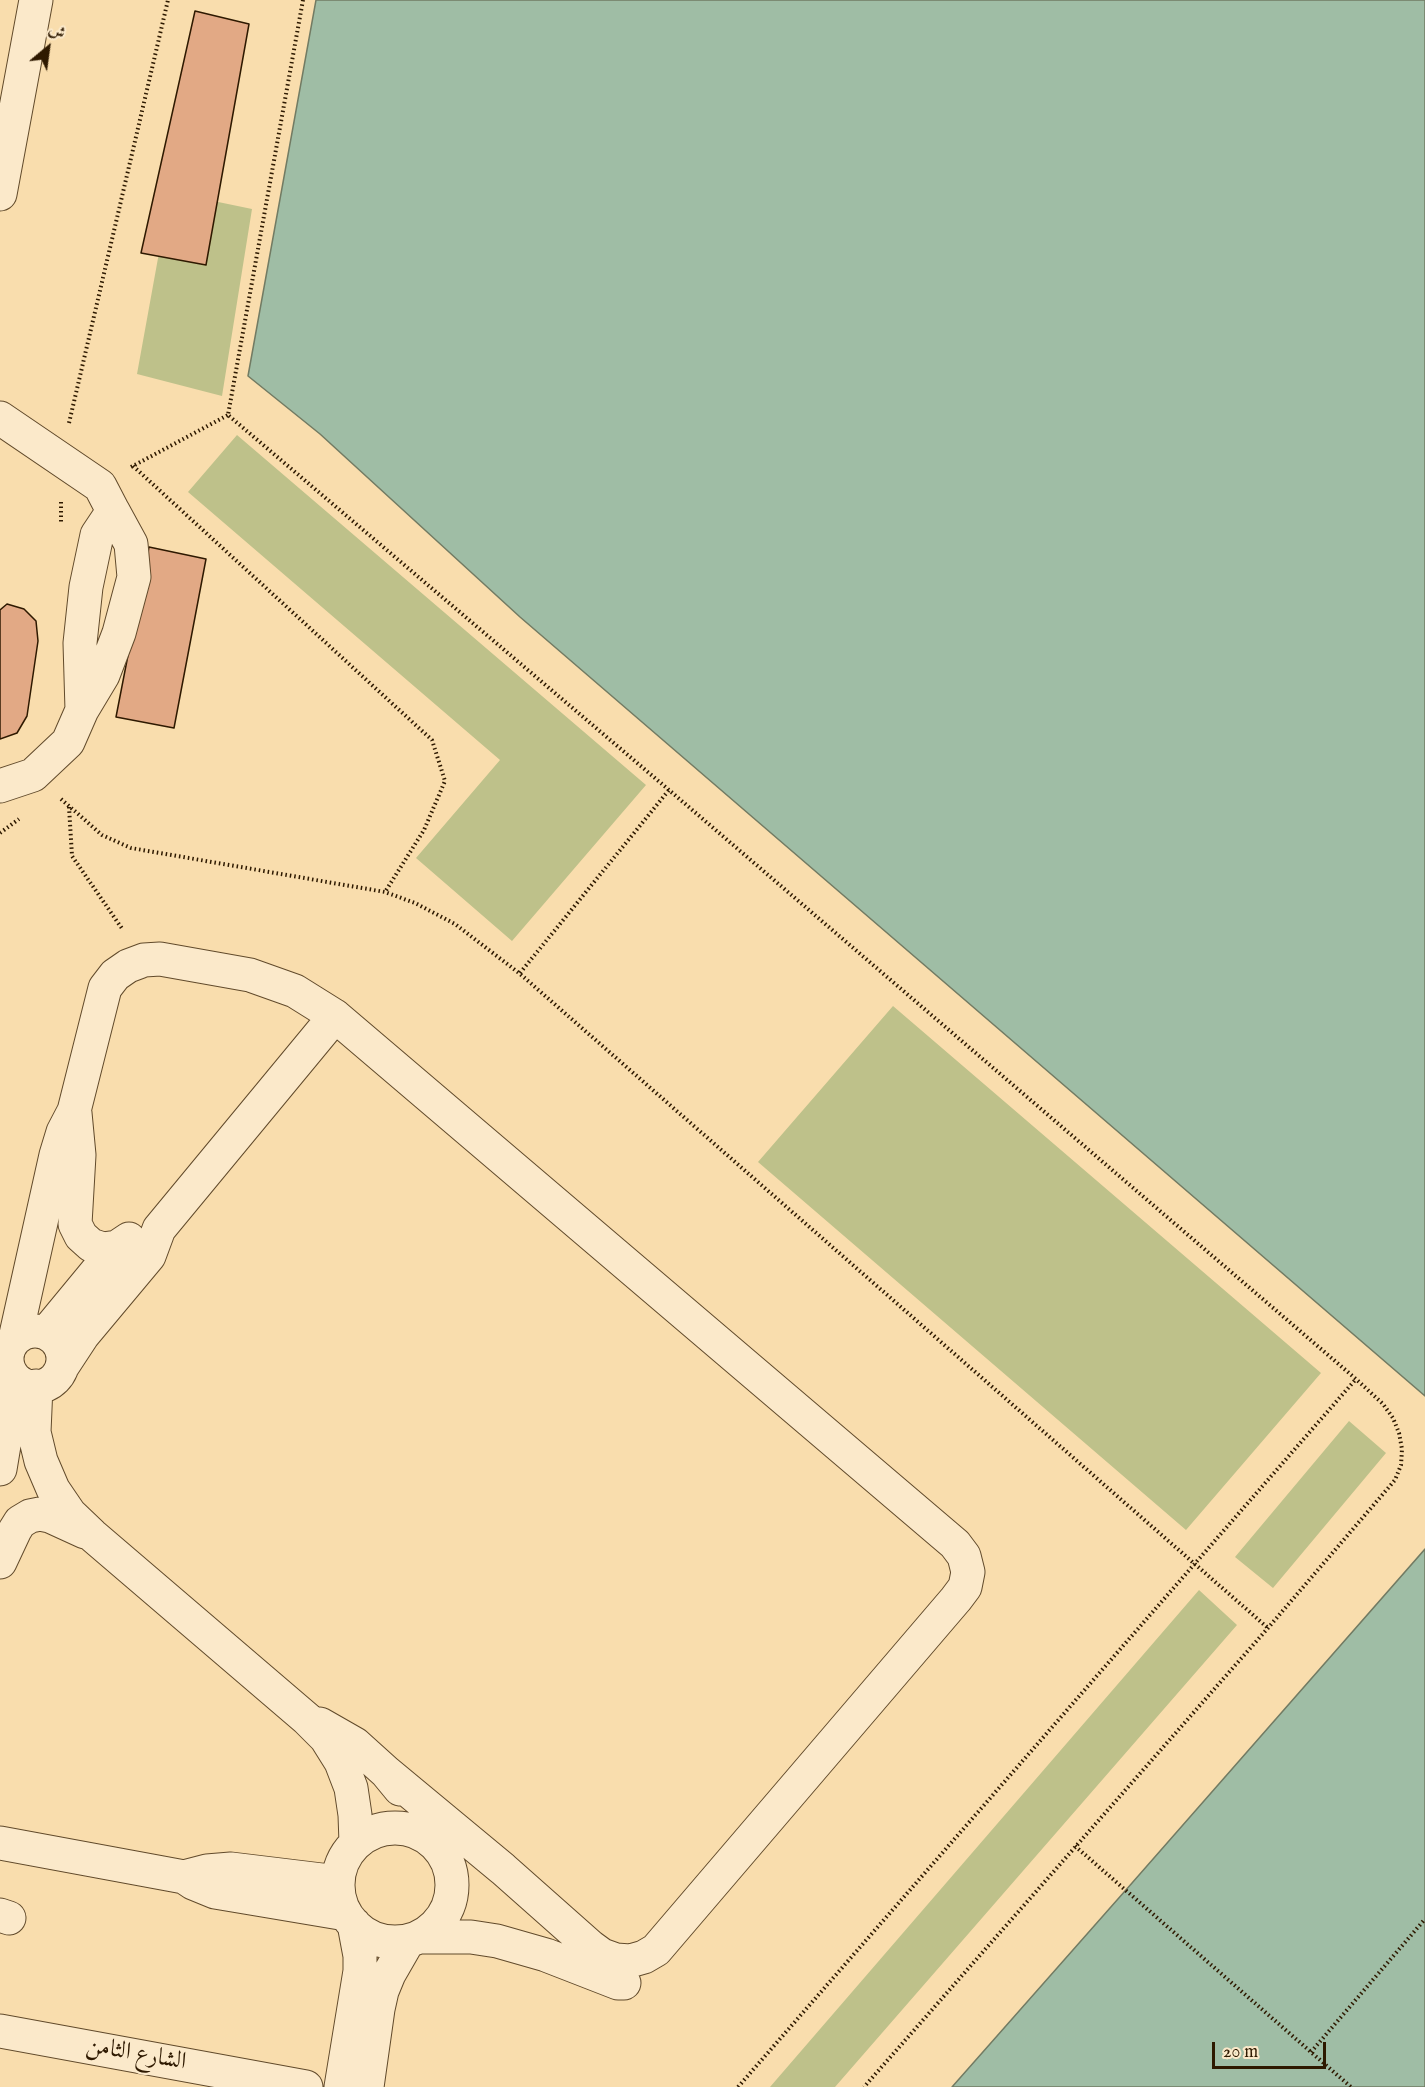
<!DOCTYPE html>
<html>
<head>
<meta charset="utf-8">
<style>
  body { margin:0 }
  #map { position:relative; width:1425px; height:2087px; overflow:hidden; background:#f9ddad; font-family:"IM FELL English",Amiri,serif }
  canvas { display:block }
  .north { position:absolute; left:18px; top:18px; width:60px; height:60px; -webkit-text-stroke:4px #fbe9ca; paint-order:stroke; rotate:29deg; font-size:16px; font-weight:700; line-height:24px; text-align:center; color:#2e1900 }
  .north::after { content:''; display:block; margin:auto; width:21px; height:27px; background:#2e1900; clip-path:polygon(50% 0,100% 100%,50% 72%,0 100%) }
  .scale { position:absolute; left:1212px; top:2042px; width:114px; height:27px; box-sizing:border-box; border:3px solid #2e1900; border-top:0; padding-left:8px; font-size:18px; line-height:21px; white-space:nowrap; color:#2e1900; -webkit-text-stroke:4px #fbe9ca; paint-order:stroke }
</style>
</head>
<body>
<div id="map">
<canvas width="1425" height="2087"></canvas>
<div class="north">ش</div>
<div class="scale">20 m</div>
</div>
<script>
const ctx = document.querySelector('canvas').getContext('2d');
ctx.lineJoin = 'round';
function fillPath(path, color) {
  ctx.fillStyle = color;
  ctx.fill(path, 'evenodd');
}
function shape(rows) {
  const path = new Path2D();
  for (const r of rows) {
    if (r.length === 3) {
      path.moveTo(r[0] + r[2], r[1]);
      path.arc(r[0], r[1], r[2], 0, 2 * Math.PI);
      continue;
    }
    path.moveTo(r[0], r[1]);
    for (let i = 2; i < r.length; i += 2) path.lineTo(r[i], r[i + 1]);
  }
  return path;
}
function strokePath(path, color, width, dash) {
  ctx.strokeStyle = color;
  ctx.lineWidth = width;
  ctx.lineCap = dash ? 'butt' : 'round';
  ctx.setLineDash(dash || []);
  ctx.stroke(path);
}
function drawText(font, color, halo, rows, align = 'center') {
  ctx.font = font + ' "IM FELL English",Amiri,serif';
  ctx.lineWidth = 4.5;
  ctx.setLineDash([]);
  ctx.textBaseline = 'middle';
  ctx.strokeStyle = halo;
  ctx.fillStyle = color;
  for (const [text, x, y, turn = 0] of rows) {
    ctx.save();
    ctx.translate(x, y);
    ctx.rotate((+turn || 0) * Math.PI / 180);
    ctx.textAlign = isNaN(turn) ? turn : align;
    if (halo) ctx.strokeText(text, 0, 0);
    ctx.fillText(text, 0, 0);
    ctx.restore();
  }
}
fillPath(shape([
  [170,192,252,209,222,396,137,374],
  [237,435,646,785,512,941,416,858,500,760,188,492],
  [893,1006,1321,1373,1186,1530,758,1162],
  [1349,1421,1386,1453,1273,1588,1235,1557],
  [1199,1590,1237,1625,835,2087,770,2087]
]), '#bec18a');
const water = shape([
  [316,0,1425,0,1425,1396,520,617,320,434,248,376,316,0],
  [1425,1549,1425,2087,952,2087,1125,1891,1425,1549]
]);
fillPath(water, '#9fbda5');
strokePath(water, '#727b63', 1.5);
const building = shape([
  [195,11,249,24,206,265,141,253,195,11],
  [149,547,206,559,174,728,116,717,149,547],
  [7,604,24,609,36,621,38,641,27,716,17,733,0,739,0,610,7,604]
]);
fillPath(building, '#e2a985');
strokePath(building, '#2e1900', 1.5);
const minor = shape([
  [0,194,36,0],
  [0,418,100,486,113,511,97,535,86,587,80,643,82,710],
  [0,786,33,775,68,742,82,710,103,675,119,633,134,577,131,544,113,511],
  [75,1113,79,1155,75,1224,81,1236,91,1245,103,1249,117,1247],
  [35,1359,28],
  [46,1333,117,1247,129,1239],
  [15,1339,56,1155,63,1132,74,1111,105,988,115,975,128,966,144,960,160,959,250,975,295,991,335,1016,955,1544,964,1556,968,1572,965,1587,956,1599,656,1950,644,1957,630,1961,616,1960,602,1955,591,1947,503,1869,386,1772],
  [62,1367,83,1335,149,1256,159,1229,335,1016],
  [36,1386,34,1432,41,1461,53,1489,70,1514,92,1535,307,1719,326,1738,341,1762,351,1788,355,1815,356,1843],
  [0,1469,15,1379],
  [0,1562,15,1530,20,1522,30,1516,40,1514,50,1516,85,1532],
  [320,1724,355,1744,386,1772,400,1789],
  [395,1885,57],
  [0,1843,184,1877,193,1883,215,1892,346,1914],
  [184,1877,207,1871,231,1869,338,1882],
  [0,1915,9,1918],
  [420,1937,471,1937,497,1941,546,1955,618,1983,624,1983],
  [0,2031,306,2087],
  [341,2087,360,1971,360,1956,354,1924],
  [367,2087,378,2009,382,1991,389,1974,408,1941]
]);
strokePath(minor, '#614a2b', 35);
strokePath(shape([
  [303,0,228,415,669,790,1356,1379,1383,1404,1393,1418,1399,1433,1402,1449,1401,1465,1395,1480,1268,1628,864,2087],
  [69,423,168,0],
  [133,466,432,740,445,781,424,830,385,892],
  [131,467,228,415],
  [61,502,61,524],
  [61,799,102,835,131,848,385,892,415,903,455,924,519,973,1268,1628],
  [69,807,72,856,123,930],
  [0,833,19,819],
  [520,973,669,790],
  [1075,1846,1351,2087],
  [1311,2052,1425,1919],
  [738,2087,1356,1379]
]), '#2e1900', 4, [1.5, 3]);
strokePath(minor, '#fbe9ca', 33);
drawText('24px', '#2e1900', '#fbe9ca', [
  ["الشارع الثامن",136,2055,10]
]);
</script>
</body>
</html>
